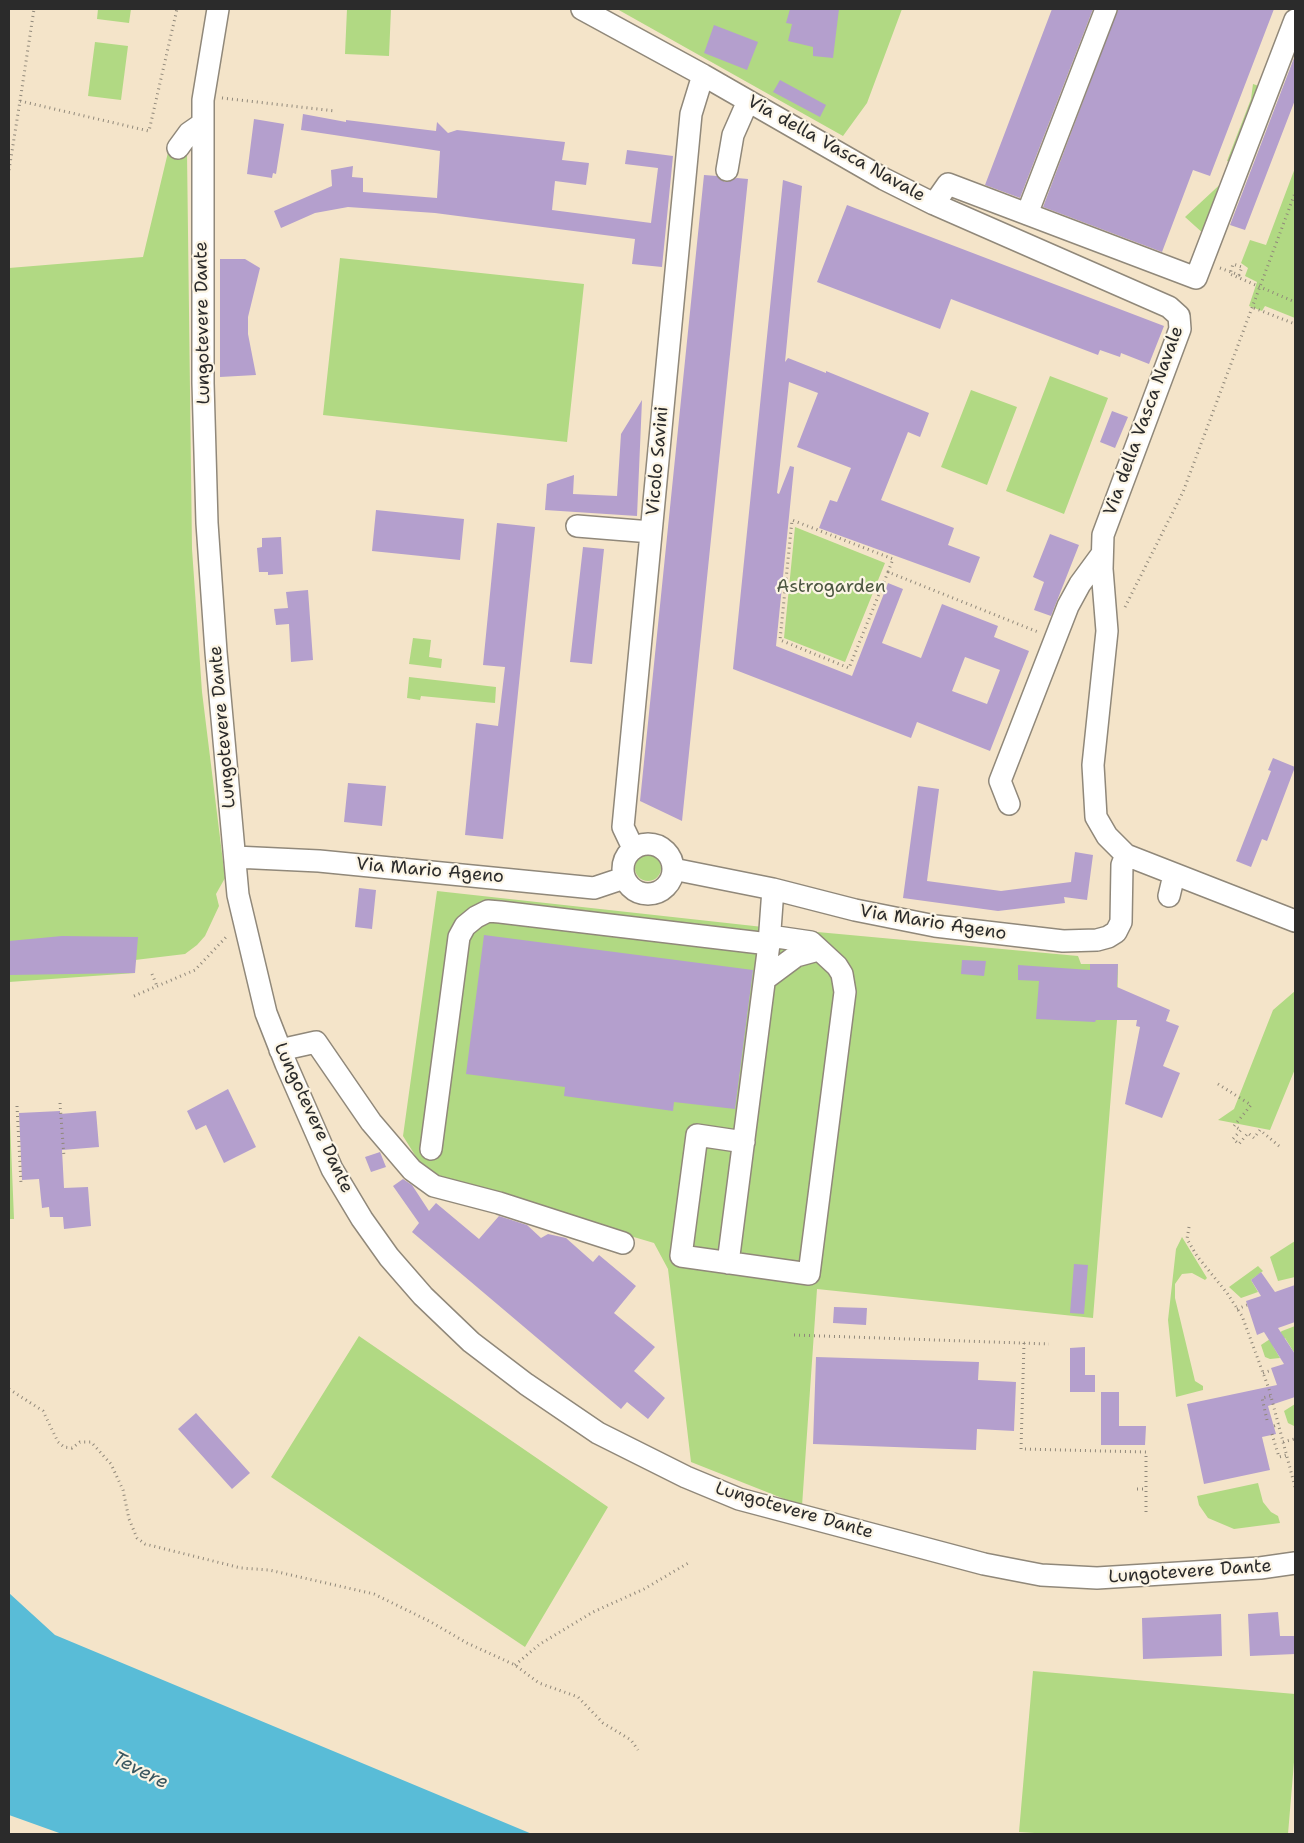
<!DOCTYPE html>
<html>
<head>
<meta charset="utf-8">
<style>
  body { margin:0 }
  #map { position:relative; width:1304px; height:1843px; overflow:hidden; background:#f4e4c9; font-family:"Shantell Sans",sans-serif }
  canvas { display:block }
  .frame { position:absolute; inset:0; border:10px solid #2b2b2b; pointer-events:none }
</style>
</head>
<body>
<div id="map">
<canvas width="1304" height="1843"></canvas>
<div class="frame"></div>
</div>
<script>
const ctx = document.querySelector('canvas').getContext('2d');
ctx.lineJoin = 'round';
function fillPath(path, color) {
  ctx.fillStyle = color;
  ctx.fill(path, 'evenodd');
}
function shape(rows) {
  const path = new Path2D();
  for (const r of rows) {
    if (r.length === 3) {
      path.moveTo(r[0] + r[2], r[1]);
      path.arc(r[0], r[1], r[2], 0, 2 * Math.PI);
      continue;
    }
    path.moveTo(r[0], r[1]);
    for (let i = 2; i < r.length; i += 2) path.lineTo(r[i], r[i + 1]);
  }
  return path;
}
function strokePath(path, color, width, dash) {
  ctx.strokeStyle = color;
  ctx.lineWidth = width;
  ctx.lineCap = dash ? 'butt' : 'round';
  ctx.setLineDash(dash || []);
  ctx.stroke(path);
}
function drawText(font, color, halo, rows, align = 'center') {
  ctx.font = font + ' "Shantell Sans",sans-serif';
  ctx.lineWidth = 4.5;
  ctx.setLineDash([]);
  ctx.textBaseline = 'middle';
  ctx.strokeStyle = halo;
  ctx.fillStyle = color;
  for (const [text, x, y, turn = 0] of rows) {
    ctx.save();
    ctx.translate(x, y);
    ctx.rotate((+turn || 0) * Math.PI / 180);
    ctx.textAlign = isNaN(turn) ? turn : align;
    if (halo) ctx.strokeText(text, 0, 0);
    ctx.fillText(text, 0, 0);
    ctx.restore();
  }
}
fillPath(shape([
  [98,9,131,9,129,23,97,19],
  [347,9,391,9,389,56,345,54],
  [617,9,902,9,867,103,843,136],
  [95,42,128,46,121,100,88,96],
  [1253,84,1262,87,1232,163,1227,161,1251,99],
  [170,144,187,153,192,549,202,692,225,878,216,894,219,906,205,936,197,945,185,954,135,960,135,973,9,982,9,268,143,257],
  [1295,168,1295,318,1265,306,1262,311,1249,306,1257,282,1245,276,1248,268,1241,263,1250,240,1266,245],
  [1227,178,1205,235,1185,217],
  [340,258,584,284,567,442,323,415],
  [1050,376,1108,398,1064,514,1006,491],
  [971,390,1017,407,987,485,941,467],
  [795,527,885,563,845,662,784,638],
  [413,638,431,640,429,657,442,659,441,668,409,664],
  [409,677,496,687,495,703,421,696,420,700,407,698],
  [648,868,13],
  [437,891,763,927,1078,956,1081,964,1118,964,1117,1020,1093,1318,817,1289,802,1506,691,1462,668,1269,654,1243,428,1176,403,1136],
  [1295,991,1295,1069,1270,1130,1218,1120,1234,1109,1273,1010],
  [9,1097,14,1219,9,1219],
  [1182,1237,1207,1278,1205,1280,1192,1273,1182,1274,1175,1284,1175,1298,1195,1381,1203,1386,1203,1390,1176,1397,1168,1320,1176,1249],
  [1295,1241,1295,1277,1278,1281,1270,1257],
  [1258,1266,1263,1271,1251,1280,1258,1292,1241,1298,1229,1287],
  [1295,1326,1295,1354,1285,1338,1273,1346,1280,1358,1270,1359,1265,1357,1261,1345,1282,1331],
  [359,1336,608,1507,525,1647,271,1477],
  [1295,1404,1295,1425,1294,1426,1288,1423,1284,1411],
  [1258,1483,1263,1502,1271,1512,1278,1516,1280,1523,1234,1529,1208,1518,1199,1505,1197,1496],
  [1033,1671,1295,1694,1295,1750,1288,1834,1050,1834,1019,1832]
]), '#b1d983');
fillPath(shape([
  [9,1593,55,1635,532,1834,62,1834,9,1815]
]), '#59bcd7');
fillPath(shape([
  [790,9,839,9,833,58,813,56,813,47,788,41,792,24,786,23],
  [1052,9,1093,9,1020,198,985,185],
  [1118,9,1274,9,1210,176,1193,170,1162,252,1043,207],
  [714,25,758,42,747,70,704,53],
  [1294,58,1295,100,1245,230,1230,225],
  [780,80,826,105,820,117,773,92],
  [303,114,346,122,346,120,436,131,437,122,448,133,457,130,565,142,562,160,589,163,586,185,555,181,552,210,651,223,658,168,625,164,627,150,673,156,662,267,632,264,635,239,435,213,348,207,315,213,281,228,274,211,332,186,331,170,353,166,352,177,363,178,363,192,437,198,440,151,301,130],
  [254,119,284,124,276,174,273,173,272,178,247,174],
  [704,175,717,176,725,182,737,178,748,179,682,821,640,801],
  [783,180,802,186,785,362,788,358,826,373,826,371,929,413,920,437,908,432,881,500,954,528,948,545,980,557,970,583,819,528,830,500,837,502,851,468,797,447,818,393,789,382,777,493,779,494,790,466,794,467,776,646,852,676,888,583,903,589,882,643,921,658,942,604,998,626,994,637,1029,651,990,751,917,722,911,738,733,669],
  [965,657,1000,670,987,704,952,691],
  [847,205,1164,326,1149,364,1121,353,1120,357,1100,350,1098,355,951,299,940,329,817,282],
  [220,259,245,259,260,268,248,317,248,334,256,375,220,377],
  [642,400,637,516,545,510,547,484,574,475,573,494,617,496,621,434],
  [1112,411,1128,417,1115,448,1100,442],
  [376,510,464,519,460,560,372,551],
  [497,523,535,527,503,839,465,835,476,723,498,726,505,667,483,665],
  [1050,534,1079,545,1051,616,1034,610,1044,582,1033,577],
  [281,537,283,574,268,575,268,572,259,572,257,548,262,547,262,538],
  [583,547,604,549,592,664,570,662],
  [308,590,313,660,291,662,289,624,276,625,274,609,288,608,286,592],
  [1273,758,1295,767,1267,841,1262,839,1251,867,1236,861,1271,771,1268,770],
  [348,783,386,786,382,826,344,822],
  [918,786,939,789,927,881,1001,891,1071,882,1075,852,1093,855,1087,900,1064,897,1065,903,998,911,903,898],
  [359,888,376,890,372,929,355,927],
  [484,935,753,970,735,1109,674,1102,673,1111,564,1096,565,1087,466,1074],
  [62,936,138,937,135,973,9,975,9,941],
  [962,960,986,961,984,976,961,974],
  [1090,964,1118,964,1117,987,1170,1010,1166,1021,1179,1026,1163,1066,1180,1073,1162,1118,1125,1104,1140,1027,1136,1026,1137,1020,1096,1020,1095,1022,1036,1019,1039,981,1018,980,1018,965,1090,970],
  [228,1089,256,1147,224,1163,206,1125,196,1130,187,1111],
  [60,1111,60,1114,96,1111,99,1147,62,1150,64,1188,88,1187,91,1226,64,1229,63,1217,50,1217,49,1207,42,1208,39,1179,22,1180,19,1113],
  [380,1152,386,1167,371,1172,365,1157],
  [403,1179,412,1185,429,1211,436,1203,479,1239,499,1216,527,1225,541,1238,548,1234,566,1238,593,1262,599,1255,636,1286,614,1313,655,1347,634,1371,665,1398,648,1419,627,1402,621,1409,412,1232,419,1223,393,1186],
  [1074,1264,1088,1265,1084,1314,1070,1313],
  [1261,1272,1275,1292,1295,1285,1295,1322,1278,1328,1295,1354,1295,1397,1268,1406,1276,1434,1262,1437,1270,1470,1204,1484,1187,1404,1277,1385,1271,1368,1284,1364,1264,1332,1257,1335,1246,1301,1261,1296,1251,1280],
  [834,1307,867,1308,866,1325,833,1323],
  [1085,1347,1085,1375,1095,1375,1095,1392,1070,1392,1070,1348],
  [816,1357,979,1362,978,1380,1016,1382,1014,1431,977,1429,976,1450,813,1444],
  [1101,1392,1119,1392,1119,1426,1146,1426,1145,1445,1101,1445],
  [196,1413,250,1473,232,1489,178,1429],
  [1278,1612,1280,1636,1295,1636,1295,1654,1250,1656,1248,1614],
  [1221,1614,1222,1656,1143,1659,1142,1618]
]), '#b49fcd');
const minor = shape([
  [218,9,203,100,203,383,207,523,216,652,238,895,266,1013,286,1064,332,1169,362,1219,389,1257,423,1296,471,1342,526,1384,598,1433,686,1477,739,1499,984,1564,1041,1575,1097,1578,1260,1568,1295,1563],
  [582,9,703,75,884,179,934,204,1169,307,1179,316,1180,329,1103,535,1102,569,1107,631,1093,765,1096,817,1107,836,1126,855,1295,921],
  [178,148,189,133,202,124],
  [727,170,733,135,748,101],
  [934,204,948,184,1196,278,1295,20],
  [1027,214,1106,9],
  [577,526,651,532],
  [1009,804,1000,781,1068,606,1080,584,1102,554],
  [648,869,25],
  [633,848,623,827,691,114,703,75],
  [235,857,319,861,594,888,624,878],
  [673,869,773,889,855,910,935,926,1063,941,1097,940,1108,937,1116,932,1121,922,1122,865,1126,855],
  [1169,896,1174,875],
  [765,979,796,956,818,950],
  [280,1050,316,1042,371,1122,412,1170,434,1186,499,1203,623,1243],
  [744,1142,697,1135,681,1256,809,1274,845,992,842,974,837,966,811,942,770,936],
  [431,1149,459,937,465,926,476,917,488,911,500,912,769,944],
  [728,1263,769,944,773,889]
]);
strokePath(minor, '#90887a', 24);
strokePath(shape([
  [222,98,335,111],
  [20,101,34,9],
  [9,170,20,101,149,131,177,9],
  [1220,268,1239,275,1242,267,1233,264,1230,274,1295,302],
  [1254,308,1295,324],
  [888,572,893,559,792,520,780,640,849,668,888,572,1038,632],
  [1125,607,1183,492,1295,193],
  [152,974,157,986],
  [134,996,195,970,228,935],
  [1218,1084,1251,1105,1234,1126,1241,1130,1233,1139,1239,1144,1248,1133,1254,1138,1260,1130,1279,1146],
  [60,1103,64,1157],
  [17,1106,21,1184],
  [1189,1227,1187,1239,1197,1256,1227,1293,1242,1316,1269,1389,1295,1487],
  [1237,1309,1247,1305],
  [794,1335,1049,1344],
  [1024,1343,1021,1449,1146,1452,1146,1514],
  [1263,1373,1272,1370],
  [9,1389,43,1411,58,1442,64,1447,72,1448,80,1442,91,1442,111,1464,123,1490,129,1519,137,1538,145,1544,241,1568,269,1570,374,1594,429,1621,467,1643,515,1665,539,1683,578,1697,603,1723,631,1740,638,1750],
  [1267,1420,1262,1398,1271,1396],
  [1274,1426,1279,1424],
  [1272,1434,1279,1457,1287,1455],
  [1283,1442,1294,1439],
  [1137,1489,1146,1489],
  [515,1665,540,1644,593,1612,644,1589,690,1562]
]), '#90887a', 3, [1, 4]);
strokePath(minor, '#fff', 21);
drawText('18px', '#2b2b2b', '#fcf5e5', [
  ["Via della Vasca Navale",836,149,29],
  ["Lungotevere Dante",203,323,-91],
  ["Via della Vasca Navale",1144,421,-70],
  ["Vicolo Savini",658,461,-85],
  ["Lungotevere Dante",223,727,-95],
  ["Via Mario Ageno",430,871,5],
  ["Via Mario Ageno",933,923,9],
  ["Lungotevere Dante",313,1118,65],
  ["Lungotevere Dante",794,1511,16],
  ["Lungotevere Dante",1190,1572,-4]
]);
drawText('18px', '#4c5641', '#fcf5e5', [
  ["Astrogarden",831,587]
]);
drawText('italic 19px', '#39565f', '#fcf5e5', [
  ["Tevere",140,1771,27]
]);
</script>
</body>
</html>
